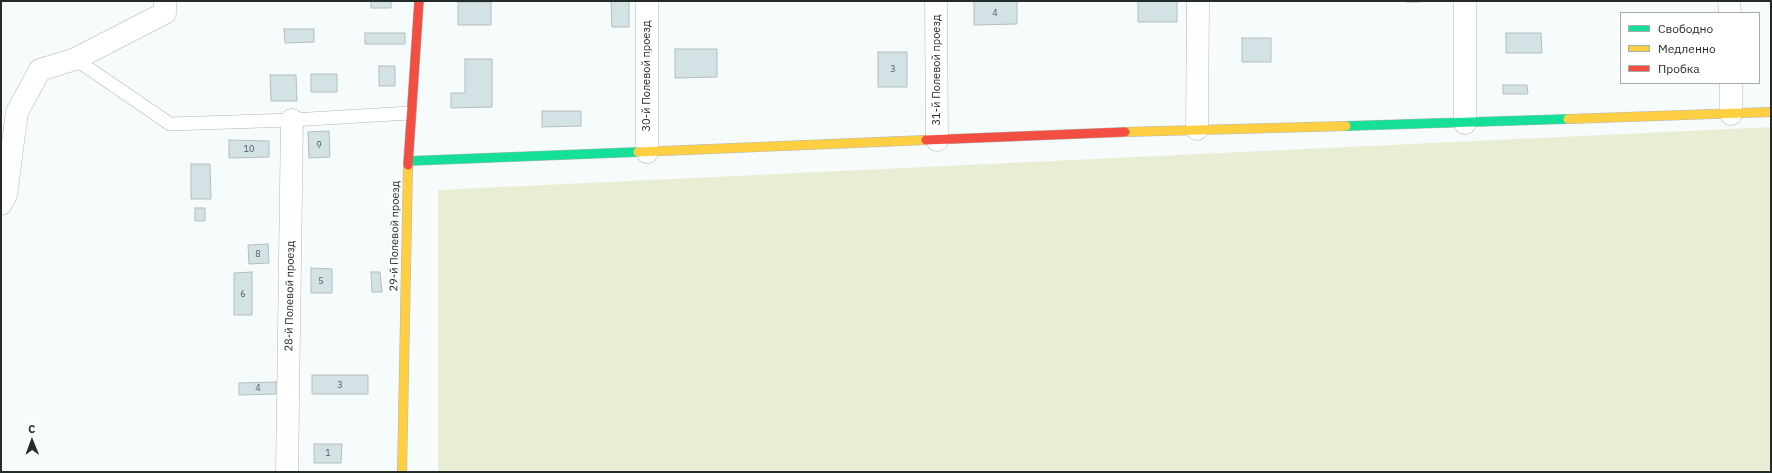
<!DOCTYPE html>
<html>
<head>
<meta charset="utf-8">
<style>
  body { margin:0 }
  #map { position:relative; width:1772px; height:473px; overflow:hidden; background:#f6fcfb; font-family:"IBM Plex Sans",sans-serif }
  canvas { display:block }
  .frame { position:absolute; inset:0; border:2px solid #242c2a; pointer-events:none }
  .legend { position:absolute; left:1620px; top:12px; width:140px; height:72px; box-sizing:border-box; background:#fff; border:1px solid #a7abaa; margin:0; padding:5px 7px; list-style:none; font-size:12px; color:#242c2a }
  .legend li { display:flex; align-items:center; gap:8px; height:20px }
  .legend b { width:20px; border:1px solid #a7abaa }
  .north { position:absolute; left:12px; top:421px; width:40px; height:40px; -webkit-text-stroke:3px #fff; paint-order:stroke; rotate:359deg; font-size:11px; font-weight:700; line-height:16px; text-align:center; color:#242c2a }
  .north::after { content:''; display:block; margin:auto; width:14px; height:18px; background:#242c2a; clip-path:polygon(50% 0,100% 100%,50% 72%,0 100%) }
</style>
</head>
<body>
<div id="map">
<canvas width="1772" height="473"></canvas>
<div class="frame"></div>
<ul class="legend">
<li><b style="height:5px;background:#16e098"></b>Свободно</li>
<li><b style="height:5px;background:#ffcf43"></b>Медленно</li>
<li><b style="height:5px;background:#f24e42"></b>Пробка</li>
</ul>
<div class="north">С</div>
</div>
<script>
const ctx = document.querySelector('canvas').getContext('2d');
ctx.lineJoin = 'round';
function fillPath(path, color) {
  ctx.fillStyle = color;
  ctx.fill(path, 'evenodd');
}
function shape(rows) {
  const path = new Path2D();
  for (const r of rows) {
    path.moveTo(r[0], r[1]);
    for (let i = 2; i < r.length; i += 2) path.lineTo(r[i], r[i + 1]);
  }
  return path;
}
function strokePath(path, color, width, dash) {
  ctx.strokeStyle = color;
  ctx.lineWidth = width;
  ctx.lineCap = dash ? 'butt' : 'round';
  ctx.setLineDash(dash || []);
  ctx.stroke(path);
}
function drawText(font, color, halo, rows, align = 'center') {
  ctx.font = font + ' "IBM Plex Sans",sans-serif';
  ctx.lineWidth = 3;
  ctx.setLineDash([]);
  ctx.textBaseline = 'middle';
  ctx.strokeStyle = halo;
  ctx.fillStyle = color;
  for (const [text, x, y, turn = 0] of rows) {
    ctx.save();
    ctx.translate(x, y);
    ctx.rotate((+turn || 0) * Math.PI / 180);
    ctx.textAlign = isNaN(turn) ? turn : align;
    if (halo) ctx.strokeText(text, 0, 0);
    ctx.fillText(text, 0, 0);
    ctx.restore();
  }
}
fillPath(shape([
  [1771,127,1771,472,438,472,438,190]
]), '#e9edd4');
const building = shape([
  [371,1,391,1,391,8,371,8,371,1],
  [611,1,629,1,629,27,612,27,611,1],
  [974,1,1017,1,1017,24,974,25,974,1],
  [1138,1,1177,1,1177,22,1138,22,1138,1],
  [1406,1,1421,1,1421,2,1406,2,1406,1],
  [458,2,491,2,491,25,458,25,458,2],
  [284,29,314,29,314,42,285,43,284,29],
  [365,33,405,33,405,44,365,44,365,33],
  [1506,33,1541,33,1542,53,1506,53,1506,33],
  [1242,38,1271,38,1271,62,1242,62,1242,38],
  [675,49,717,49,717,77,675,78,675,49],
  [878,52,907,52,907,87,878,87,878,52],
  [465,59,492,59,492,107,451,108,451,93,465,93,465,59],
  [379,66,395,66,395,86,379,86,379,66],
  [311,74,337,74,337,92,311,92,311,74],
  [270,75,296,75,297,101,271,101,270,75],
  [1503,85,1527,85,1528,94,1503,94,1503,85],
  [542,111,581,111,581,126,542,127,542,111],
  [329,131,330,157,309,158,308,132,329,131],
  [229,140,269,141,269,157,229,158,229,140],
  [191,164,210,164,211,199,191,199,191,164],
  [195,208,205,208,205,221,195,221,195,208],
  [268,244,269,263,249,264,248,245,268,244],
  [311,268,332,269,332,293,311,293,311,268],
  [252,272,252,315,234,315,234,273,252,272],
  [371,272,380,272,382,292,372,292,371,272],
  [312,375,368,375,368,394,312,394,312,375],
  [276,382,276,394,239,395,239,383,276,382],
  [314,444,342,444,341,463,314,463,314,444]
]);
fillPath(building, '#d3e3e5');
strokePath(building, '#b6bcbd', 1);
const lane = shape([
  [75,59,170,124,292,120,410,113]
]);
const street = shape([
  [936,1,937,140],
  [1465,1,1465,123],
  [1729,1,1730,13],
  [1731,83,1731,114],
  [1197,129,1198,1],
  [647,152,647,1],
  [1,204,6,195,17,112,40,70,75,59,165,13,165,1],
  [287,472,292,120]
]);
const fast = shape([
  [1346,126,1568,119],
  [408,161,638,152]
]);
const slow = shape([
  [1568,119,1771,112],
  [1125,132,1346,126],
  [638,152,926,140],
  [402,472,408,165]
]);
const jam = shape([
  [926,140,1125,132],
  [408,165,419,1]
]);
strokePath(lane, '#b1b7b6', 14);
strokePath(street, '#b1b7b6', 23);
strokePath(fast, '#b1b7b6', 10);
strokePath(slow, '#b1b7b6', 10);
strokePath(jam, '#b1b7b6', 10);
strokePath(lane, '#fefffe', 13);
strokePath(street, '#fefffe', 22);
strokePath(fast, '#16e098', 9);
strokePath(slow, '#ffcf43', 9);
strokePath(jam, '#f24e42', 9);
drawText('9px', '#505a59', null, [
  ["4",995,13],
  ["3",893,69],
  ["9",319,145],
  ["10",249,149],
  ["8",258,254],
  ["5",321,281],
  ["6",243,294],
  ["3",340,385],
  ["4",258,388],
  ["1",328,453]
]);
drawText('11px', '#242c2a', '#fff', [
  ["31-й Полевой проезд",937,70,-90],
  ["30-й Полевой проезд",647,76,-90],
  ["29-й Полевой проезд",395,236,-89],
  ["28-й Полевой проезд",290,296,-89]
]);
</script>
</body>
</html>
